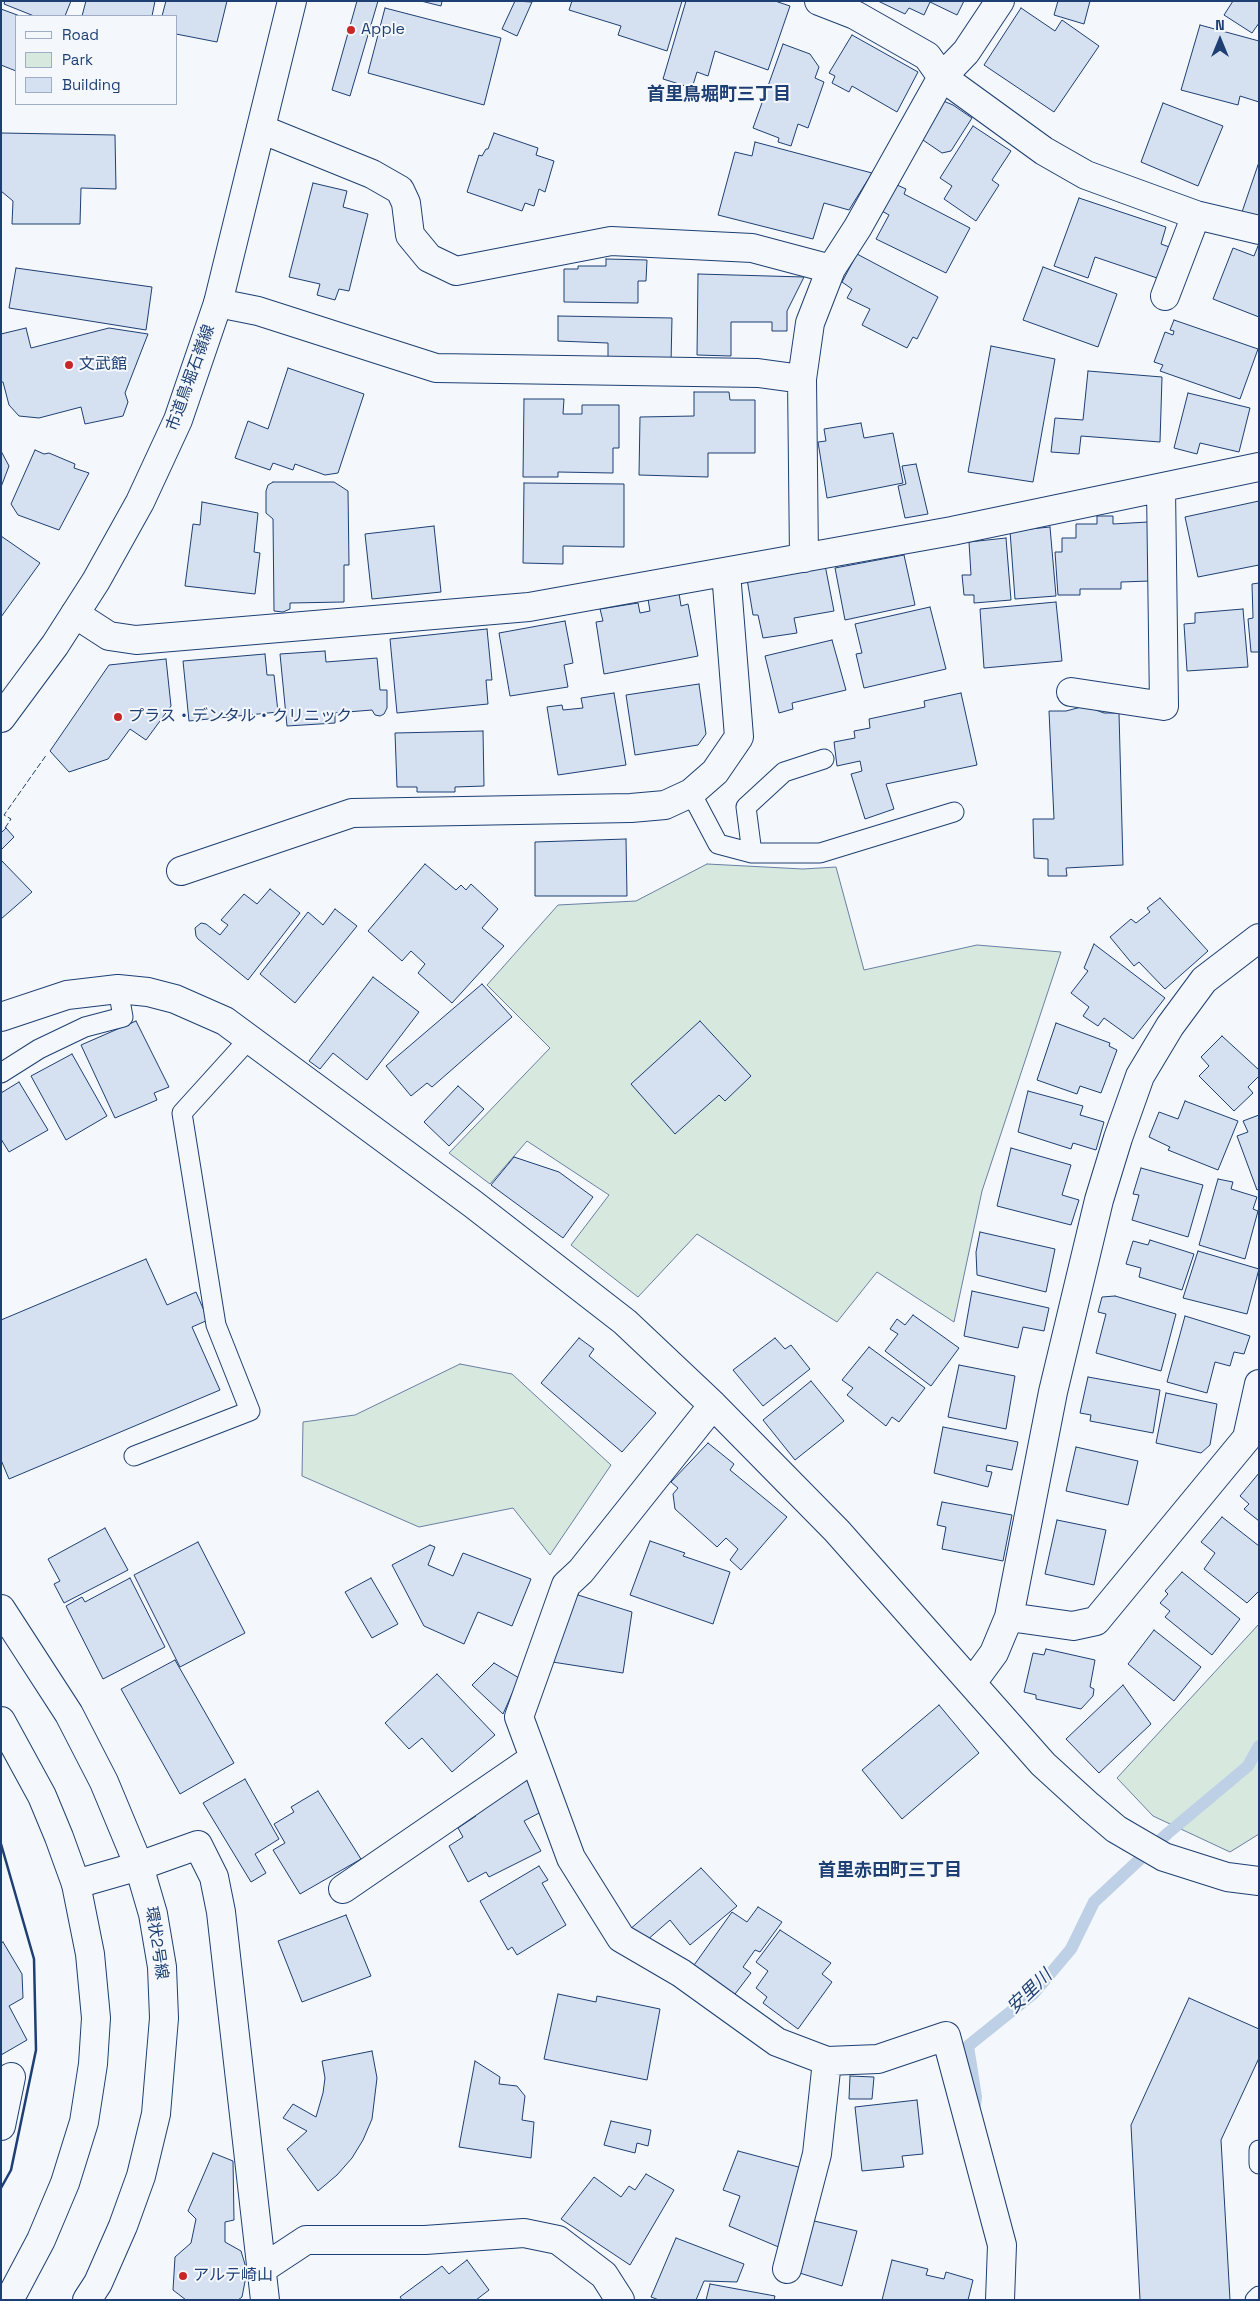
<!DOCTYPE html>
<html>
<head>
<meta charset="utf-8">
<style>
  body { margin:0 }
  #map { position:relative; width:1260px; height:2301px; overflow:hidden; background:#f4f7fb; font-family:"Space Grotesk",sans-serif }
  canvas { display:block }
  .frame { position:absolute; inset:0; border:2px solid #1d3f73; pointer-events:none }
  .legend { position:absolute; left:15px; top:15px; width:162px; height:90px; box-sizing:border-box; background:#f4f7fb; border:1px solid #9eadc5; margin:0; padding:6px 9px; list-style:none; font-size:15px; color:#1d3f73 }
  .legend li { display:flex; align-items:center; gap:10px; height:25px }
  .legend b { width:25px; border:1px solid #9eadc5 }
  .north { position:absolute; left:1195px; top:15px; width:50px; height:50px; -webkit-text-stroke:4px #f4f7fb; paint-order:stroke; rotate:0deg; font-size:14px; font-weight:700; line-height:20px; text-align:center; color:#1d3f73 }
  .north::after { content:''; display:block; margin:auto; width:18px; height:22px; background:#1d3f73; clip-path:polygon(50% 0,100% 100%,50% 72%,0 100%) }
</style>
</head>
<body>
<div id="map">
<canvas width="1260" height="2301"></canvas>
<div class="frame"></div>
<ul class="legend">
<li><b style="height:6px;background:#f4f7fb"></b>Road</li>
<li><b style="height:14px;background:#d7e8df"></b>Park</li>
<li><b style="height:14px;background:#d5e0f0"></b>Building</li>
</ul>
<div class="north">N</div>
</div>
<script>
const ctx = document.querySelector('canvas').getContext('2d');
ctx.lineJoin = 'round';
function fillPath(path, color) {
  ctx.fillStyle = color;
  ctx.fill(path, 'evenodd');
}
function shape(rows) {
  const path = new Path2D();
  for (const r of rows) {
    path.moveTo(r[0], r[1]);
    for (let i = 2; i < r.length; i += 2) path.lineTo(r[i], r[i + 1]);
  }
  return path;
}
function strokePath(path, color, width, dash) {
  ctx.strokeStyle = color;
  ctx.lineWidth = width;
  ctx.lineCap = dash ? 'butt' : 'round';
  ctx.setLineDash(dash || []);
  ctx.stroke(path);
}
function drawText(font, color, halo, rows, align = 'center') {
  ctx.font = font + ' "Space Grotesk","Noto Sans JP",sans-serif';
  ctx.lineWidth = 4;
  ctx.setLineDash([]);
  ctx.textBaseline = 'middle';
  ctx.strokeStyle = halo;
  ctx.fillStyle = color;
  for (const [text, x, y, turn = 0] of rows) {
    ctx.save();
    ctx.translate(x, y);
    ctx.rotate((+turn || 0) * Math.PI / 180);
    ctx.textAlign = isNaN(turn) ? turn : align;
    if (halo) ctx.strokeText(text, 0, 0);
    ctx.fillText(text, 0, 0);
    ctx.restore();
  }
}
const green = shape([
  [707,864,803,869,836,867,864,970,977,945,1061,952,982,1191,954,1322,877,1272,837,1322,697,1234,638,1297,571,1245,609,1195,527,1141,490,1184,449,1153,550,1048,487,985,558,905,636,901,707,864],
  [460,1364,512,1374,611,1465,550,1555,513,1508,419,1527,302,1476,303,1422,355,1415,460,1364],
  [1259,1624,1259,1834,1230,1852,1153,1816,1117,1778,1259,1624]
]);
fillPath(green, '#d7e8df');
strokePath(green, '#687fa3', 1);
strokePath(shape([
  [975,2105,976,2097,968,2046,1034,1993,1071,1949,1094,1902,1168,1833,1248,1766,1259,1746]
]), '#bed0e5', 12);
const building = shape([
  [5,1,71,1,65,16,34,16,4,4,5,1],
  [86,1,155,1,152,16,82,16,86,1],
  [166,1,227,1,217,42,176,34,176,16,162,16,166,1],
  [357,1,378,1,350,96,332,90,357,1],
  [421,1,442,1,441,6,421,1],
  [515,1,532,2,517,36,502,29,515,1],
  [572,1,682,1,667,51,618,35,621,26,569,10,572,1],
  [686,1,775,1,790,6,768,70,715,51,708,76,697,72,692,88,663,79,686,1],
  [878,1,964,1,957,15,930,2,924,15,909,8,905,14,878,1],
  [1058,1,1090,1,1084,24,1054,15,1058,1],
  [1233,1,1259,1,1259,23,1252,33,1224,15,1233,1],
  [385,8,501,38,484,105,368,73,385,8],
  [1021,8,1055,31,1062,20,1099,46,1054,112,984,65,1021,8],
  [1,9,20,16,16,16,16,71,1,65,1,9],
  [1200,25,1259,41,1259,102,1240,96,1238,105,1181,90,1200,25],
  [852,35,918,72,897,112,852,86,849,92,832,83,835,76,829,73,852,35],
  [783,44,810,54,819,67,815,78,824,82,808,128,798,124,791,146,778,142,779,138,753,128,783,44],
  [941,100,953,105,972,118,951,151,942,153,917,136,941,100],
  [1163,103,1223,126,1198,186,1141,162,1163,103],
  [973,126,1011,151,992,180,999,185,976,221,944,199,952,186,940,178,973,126],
  [1,133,115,135,116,189,81,188,80,224,12,224,13,201,1,191,1,133],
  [494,133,538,148,536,155,554,161,545,192,539,189,534,206,525,203,522,211,467,192,479,155,482,156,486,149,488,149,494,133],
  [755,142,872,173,849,210,824,203,813,239,718,215,735,152,752,156,755,142],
  [1259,162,1259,218,1242,212,1259,162],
  [313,183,347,191,343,207,368,214,349,291,339,289,335,300,317,295,320,284,289,277,313,183],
  [895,184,906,189,904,194,970,228,946,273,876,239,889,215,880,210,895,184],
  [1079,198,1166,227,1161,244,1175,249,1163,280,1095,257,1088,278,1054,266,1079,198],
  [1258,246,1259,246,1259,317,1213,299,1233,248,1254,256,1258,246],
  [857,254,938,297,917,339,913,337,907,348,862,325,870,309,847,298,852,289,842,282,857,254],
  [606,259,647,260,646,281,638,281,638,303,564,302,564,269,578,269,578,266,606,266,606,259],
  [1043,267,1117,294,1098,347,1023,320,1043,267],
  [16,268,152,287,146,330,9,308,16,268],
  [698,274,804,277,787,311,787,331,772,331,772,322,731,322,731,356,697,355,698,274],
  [558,316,672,318,671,363,608,362,608,343,558,341,558,316],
  [1174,320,1258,349,1240,399,1160,371,1163,365,1154,362,1165,332,1173,335,1174,331,1170,330,1174,320],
  [26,328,31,348,109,328,148,334,125,393,128,402,123,416,85,424,81,407,39,418,19,416,9,405,3,382,1,382,1,334,26,328],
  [991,346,1055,359,1033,482,968,472,991,346],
  [288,368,364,394,338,473,325,475,295,464,293,470,273,463,270,470,235,458,248,421,268,429,288,368],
  [1088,371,1162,377,1160,442,1081,436,1079,454,1051,452,1055,418,1083,420,1088,371],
  [694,392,729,392,730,400,755,400,755,453,708,453,708,477,639,475,640,417,694,416,694,392],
  [1188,393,1250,408,1239,452,1200,443,1197,454,1174,448,1188,393],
  [524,399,564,399,563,414,582,414,582,405,619,405,619,448,613,448,613,473,558,472,558,477,523,477,524,399],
  [861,423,864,438,893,433,903,483,827,498,818,442,826,441,824,429,861,423],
  [35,450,44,454,49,453,75,464,74,468,89,473,59,530,18,515,11,504,35,450],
  [1,451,9,466,1,487,1,451],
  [916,464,928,514,905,518,898,486,906,484,902,466,916,464],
  [273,482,334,482,348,491,349,565,344,565,344,602,290,603,290,609,283,612,274,611,273,519,266,513,266,491,268,485,273,482],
  [524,483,624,484,624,547,563,546,563,564,523,563,524,483],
  [1259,501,1259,565,1198,577,1185,517,1259,501],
  [202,502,258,513,254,552,260,553,255,594,185,586,193,524,200,525,202,502],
  [1097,516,1113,516,1113,524,1148,522,1150,581,1121,582,1121,589,1080,589,1080,595,1058,595,1055,552,1062,552,1062,538,1076,538,1076,524,1097,524,1097,516],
  [434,526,441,592,372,599,365,534,434,526],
  [1050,527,1056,596,1015,599,1010,531,1050,527],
  [1,536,40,563,1,617,1,536],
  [1006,538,1011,600,974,603,974,595,964,595,962,575,971,575,969,542,1006,538],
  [904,555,915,605,845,620,835,568,904,555],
  [825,565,834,611,794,618,797,633,763,638,758,615,753,615,747,579,825,565],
  [1259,583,1259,652,1251,652,1248,619,1253,618,1252,584,1259,583],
  [679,593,681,606,688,604,698,656,604,674,596,622,603,621,600,609,638,603,640,613,650,611,648,599,679,593],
  [1056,602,1062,661,984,668,980,609,1056,602],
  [930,607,946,669,864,688,856,654,862,653,855,624,930,607],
  [1243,609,1248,667,1187,671,1184,624,1195,623,1195,613,1243,609],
  [565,621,573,663,564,665,568,687,510,696,499,633,565,621],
  [487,629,492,680,486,680,488,704,397,713,390,639,487,629],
  [832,640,846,690,792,703,793,709,779,713,765,656,832,640],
  [325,651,326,662,377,658,380,690,387,690,387,708,384,714,380,716,375,715,372,710,335,713,335,723,287,726,280,654,325,651],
  [265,654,267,675,274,675,278,712,189,721,183,661,265,654],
  [166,659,171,706,146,740,130,729,108,759,69,772,50,751,109,665,166,659],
  [699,684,706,734,698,745,635,755,626,695,699,684],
  [614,693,626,765,558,775,547,707,562,705,563,710,583,708,581,698,614,693],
  [961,693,977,765,886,784,894,809,865,819,851,774,862,771,860,761,837,766,834,742,855,738,854,731,870,728,869,719,925,707,924,701,961,693],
  [1085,706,1104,713,1119,713,1123,865,1066,868,1067,876,1048,876,1048,859,1034,858,1033,819,1054,819,1049,711,1066,711,1085,706],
  [483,731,484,786,455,787,455,792,417,792,417,787,397,787,395,733,483,731],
  [6,828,14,837,1,850,1,833,6,828],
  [626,839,627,896,535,896,535,842,626,839],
  [1,860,32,892,1,919,1,860],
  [425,864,456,890,461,885,466,890,471,884,498,909,482,928,504,946,452,1003,418,973,425,964,411,951,402,961,368,931,425,864],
  [270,889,300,913,248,980,198,939,196,936,195,928,201,923,206,924,220,935,228,925,221,920,244,894,257,904,270,889],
  [1160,898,1208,951,1165,989,1139,962,1134,966,1110,937,1131,919,1136,923,1150,912,1147,908,1160,898],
  [335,909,357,926,295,1003,260,974,308,912,323,925,335,909],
  [1094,944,1165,998,1133,1039,1104,1018,1098,1026,1083,1016,1089,1007,1071,993,1088,971,1084,968,1094,944],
  [373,977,419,1012,367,1080,333,1053,320,1069,309,1061,373,977],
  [482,984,512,1017,432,1087,427,1083,411,1096,386,1066,482,984],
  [136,1021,169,1087,154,1093,157,1100,115,1118,81,1045,136,1021],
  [700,1021,751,1076,725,1101,719,1095,675,1134,631,1084,700,1021],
  [1056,1023,1110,1043,1109,1046,1117,1050,1101,1093,1080,1086,1077,1094,1037,1080,1056,1023],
  [1222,1036,1259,1070,1259,1076,1248,1087,1253,1093,1234,1111,1199,1076,1209,1066,1201,1057,1222,1036],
  [72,1054,107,1116,66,1140,31,1076,72,1054],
  [19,1082,48,1130,9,1152,1,1139,1,1093,19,1082],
  [458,1086,484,1109,449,1146,424,1122,458,1086],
  [1028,1091,1083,1106,1080,1115,1104,1122,1096,1150,1073,1143,1071,1149,1018,1132,1028,1091],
  [1185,1101,1238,1121,1218,1170,1168,1150,1170,1147,1149,1137,1159,1112,1178,1119,1185,1101],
  [1259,1115,1259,1189,1257,1190,1237,1136,1248,1132,1243,1121,1259,1115],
  [1011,1148,1071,1165,1062,1195,1079,1200,1071,1225,997,1206,1011,1148],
  [514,1157,559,1172,593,1197,563,1238,491,1185,514,1157],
  [1141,1168,1203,1185,1188,1237,1132,1220,1139,1195,1133,1194,1141,1168],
  [1218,1179,1233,1182,1231,1189,1257,1197,1253,1209,1258,1211,1245,1259,1199,1245,1218,1179],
  [980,1232,1055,1249,1046,1292,977,1275,976,1252,980,1232],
  [1150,1240,1194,1254,1182,1290,1139,1277,1141,1268,1126,1264,1133,1241,1148,1245,1150,1240],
  [1198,1251,1259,1269,1247,1314,1183,1298,1198,1251],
  [146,1259,167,1305,196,1292,208,1320,192,1327,220,1390,9,1479,1,1460,1,1320,146,1259],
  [972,1291,1049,1308,1044,1331,1023,1327,1018,1348,964,1336,972,1291],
  [1115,1296,1176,1314,1161,1371,1096,1353,1106,1314,1098,1312,1102,1297,1115,1296],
  [913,1315,959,1348,931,1386,885,1351,898,1334,890,1329,897,1319,905,1325,913,1315],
  [1185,1316,1250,1336,1244,1354,1234,1352,1230,1366,1215,1362,1207,1393,1167,1382,1185,1316],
  [579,1338,594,1349,589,1356,656,1413,622,1452,541,1383,579,1338],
  [775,1338,785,1349,791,1345,810,1369,763,1406,733,1370,775,1338],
  [869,1347,925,1388,899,1422,892,1417,886,1426,847,1395,853,1388,842,1380,869,1347],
  [959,1365,1015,1376,1006,1429,948,1417,959,1365],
  [1088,1377,1160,1390,1153,1433,1090,1421,1091,1415,1080,1413,1088,1377],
  [811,1381,844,1421,795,1460,763,1420,811,1381],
  [1166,1393,1217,1404,1210,1445,1201,1453,1156,1443,1166,1393],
  [943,1427,1018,1442,1012,1470,987,1465,986,1471,992,1472,988,1487,934,1473,943,1427],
  [708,1443,734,1464,730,1470,787,1517,741,1570,730,1560,738,1549,726,1538,717,1547,675,1509,673,1494,678,1488,671,1482,708,1443],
  [1076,1447,1138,1461,1128,1505,1066,1491,1076,1447],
  [1259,1473,1259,1521,1244,1509,1249,1504,1240,1496,1259,1473],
  [942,1502,1012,1515,1003,1561,942,1549,946,1527,937,1525,942,1502],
  [1222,1517,1259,1546,1259,1591,1247,1603,1204,1569,1215,1553,1201,1542,1222,1517],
  [1057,1520,1106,1530,1094,1585,1045,1574,1057,1520],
  [105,1528,128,1570,64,1603,54,1584,60,1581,48,1559,105,1528],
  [650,1541,685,1553,683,1556,730,1572,713,1624,630,1595,650,1541],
  [198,1542,245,1633,180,1667,134,1575,198,1542],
  [430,1545,435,1547,428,1565,453,1576,463,1553,531,1579,512,1626,478,1612,464,1644,424,1626,392,1565,430,1545],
  [1182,1572,1240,1619,1212,1655,1165,1617,1170,1611,1160,1603,1168,1594,1165,1591,1182,1572],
  [130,1578,165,1647,103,1679,66,1606,82,1597,85,1602,130,1578],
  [371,1578,398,1624,372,1638,345,1592,371,1578],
  [579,1590,578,1595,632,1612,623,1673,546,1661,579,1590],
  [1154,1630,1201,1667,1174,1701,1128,1664,1154,1630],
  [1046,1649,1095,1660,1090,1687,1094,1689,1093,1696,1081,1709,1036,1699,1036,1695,1024,1692,1033,1653,1044,1655,1046,1649],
  [175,1660,234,1763,180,1794,121,1689,175,1660],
  [494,1663,519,1678,503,1714,472,1685,494,1663],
  [437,1674,495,1735,452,1772,422,1738,409,1749,385,1723,437,1674],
  [1123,1685,1151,1724,1099,1773,1066,1739,1123,1685],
  [939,1705,979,1753,902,1819,862,1770,939,1705],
  [245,1779,279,1839,255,1854,266,1873,251,1882,203,1803,245,1779],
  [527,1780,541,1812,524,1821,541,1851,489,1877,486,1872,468,1882,449,1846,463,1837,458,1828,476,1816,474,1814,527,1780],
  [318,1791,361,1859,300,1894,273,1850,285,1843,274,1824,294,1812,291,1807,318,1791],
  [539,1866,548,1880,542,1883,566,1925,517,1955,512,1947,508,1950,480,1901,539,1866],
  [701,1868,737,1906,690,1945,670,1920,646,1941,629,1930,701,1868],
  [758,1907,782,1922,760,1952,755,1950,743,1967,751,1973,732,1998,692,1968,732,1912,747,1922,758,1907],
  [346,1915,371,1976,302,2002,278,1941,346,1915],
  [780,1930,831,1963,822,1974,832,1982,798,2029,763,2003,767,1997,756,1988,768,1971,756,1962,780,1930],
  [3,1942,22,1974,23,1998,9,2006,27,2040,1,2055,1,1943,3,1942],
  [558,1994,596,2002,597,1996,660,2009,647,2080,544,2059,558,1994],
  [1189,1998,1259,2029,1259,2058,1221,2140,1230,2300,1140,2300,1131,2125,1189,1998],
  [372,2051,377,2078,372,2119,363,2140,352,2158,337,2175,318,2191,287,2149,307,2131,283,2118,293,2104,316,2117,323,2093,325,2078,322,2061,372,2051],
  [475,2061,500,2077,499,2084,517,2086,525,2096,522,2120,534,2122,531,2158,459,2147,475,2061],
  [850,2076,874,2077,872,2099,849,2099,850,2076],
  [917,2100,923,2154,902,2156,904,2167,862,2171,855,2107,917,2100],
  [611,2121,651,2130,648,2146,637,2143,635,2153,604,2145,611,2121],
  [738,2151,806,2169,788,2251,729,2226,740,2196,723,2190,738,2151],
  [213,2153,233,2161,234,2220,225,2222,225,2242,241,2251,247,2271,242,2297,238,2300,186,2300,173,2290,175,2257,191,2243,196,2219,188,2211,213,2153],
  [646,2174,674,2190,630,2265,561,2219,594,2177,621,2197,629,2186,635,2190,646,2174],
  [810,2220,857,2231,842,2286,793,2271,810,2220],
  [676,2238,744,2264,737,2282,704,2281,696,2300,659,2300,651,2297,676,2238],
  [467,2260,489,2290,476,2300,402,2300,400,2297,442,2266,449,2274,467,2260],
  [892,2260,928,2269,926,2275,944,2279,946,2272,973,2280,968,2300,882,2300,892,2260],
  [710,2284,775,2296,774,2300,706,2300,710,2284]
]);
fillPath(building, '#d5e0f0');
strokePath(building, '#1d3f73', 1);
const service = shape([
  [691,793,718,844,752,853,820,853,954,812],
  [752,853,746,807,784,772,824,759],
  [1,1073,39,1049,85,1027,123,1017,118,989],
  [134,1456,250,1411,216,1325,182,1113,249,1039],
  [1259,2150,1259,2164],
  [1255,2300,1259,2296]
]);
const minor = shape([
  [819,1,855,15,927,56,942,77,1044,151,1086,175,1196,215,1259,230],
  [261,129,372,174,400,190,406,203,410,235,429,258,456,271,611,241,752,248,831,269],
  [1165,296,1196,215],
  [218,303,258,311,436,368,758,373,802,379],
  [804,558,802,379,810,323,831,269,858,227,942,77,966,52,1000,1],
  [75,614,109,636,136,640,529,607,952,531,1259,467],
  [1071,692,1164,706,1161,489],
  [181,871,352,813,631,808,665,805,691,793,715,772,739,737,726,572],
  [1,1017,67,995,118,989,148,992,175,999,225,1021,473,1204,625,1322,713,1405,837,1531,1043,1764,1089,1806,1116,1829,1164,1857,1227,1877,1259,1881],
  [713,1405,581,1571,566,1585,519,1717,571,1858,621,1938,681,1973,777,2042,827,2061,878,2059,946,2036,1002,2245,1000,2300],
  [1009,1617,1073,1626,1096,1621,1247,1438,1259,1384],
  [972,1683,994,1653,1009,1617,1053,1392,1099,1200,1118,1138,1140,1076,1170,1026,1204,980,1259,938],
  [76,1884,139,1866,198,1845,214,1877,221,1912,265,2300],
  [343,1889,534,1758],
  [1,2126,11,2077],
  [262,2269,306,2240,425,2240,524,2233,558,2240,604,2275,620,2300],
  [787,2269,817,2154,827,2061]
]);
const tertiary = shape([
  [1,718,55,645,96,581,140,502,178,420,218,303,292,1]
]);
const primary = shape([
  [1,1609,69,1714,104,1782,139,1866,153,1914,162,1967,164,2018,156,2114,141,2176,123,2226,98,2283,87,2300],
  [1,1721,42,1796,59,1837,76,1884,90,1954,96,2018,93,2064,84,2122,65,2183,41,2240,14,2291,7,2300]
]);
strokePath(service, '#1d3f73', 21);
strokePath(minor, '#1d3f73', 30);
strokePath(tertiary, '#1d3f73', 30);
strokePath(primary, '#1d3f73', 30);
strokePath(service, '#f4f7fb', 19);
strokePath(minor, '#f4f7fb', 28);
strokePath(tertiary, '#f4f7fb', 28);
strokePath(primary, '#f4f7fb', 28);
strokePath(shape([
  [5,828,11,819,4,815,47,754]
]), '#1d3f73', 1, [6, 2.5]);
strokePath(shape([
  [1,1844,34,1959,36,2050,11,2170,1,2188]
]), '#1d3f73', 2.5);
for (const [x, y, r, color] of [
  [351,30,5,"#c62828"],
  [69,365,5,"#c62828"],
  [118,717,5,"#c62828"],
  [183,2276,5,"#c62828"]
]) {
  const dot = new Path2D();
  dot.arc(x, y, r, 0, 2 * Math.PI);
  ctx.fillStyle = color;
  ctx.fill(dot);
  strokePath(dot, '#f4f7fb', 2);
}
drawText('16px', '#1d3f73', '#f4f7fb', [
  ["Apple",361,30],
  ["文武館",79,365],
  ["プラス・デンタル・クリニック",128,717],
  ["アルテ崎山",193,2276]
], 'left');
drawText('16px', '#1d3f73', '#f4f7fb', [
  ["市道鳥堀石嶺線",191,378,-70],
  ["環状2号線",156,1943,81]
]);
drawText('bold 18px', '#1d3f73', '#f4f7fb', [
  ["首里鳥堀町三丁目",719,95],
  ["首里赤田町三丁目",890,1871]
]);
drawText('italic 18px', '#1d3f73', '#f4f7fb', [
  ["安里川",1030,1992,-44]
]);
</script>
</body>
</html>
